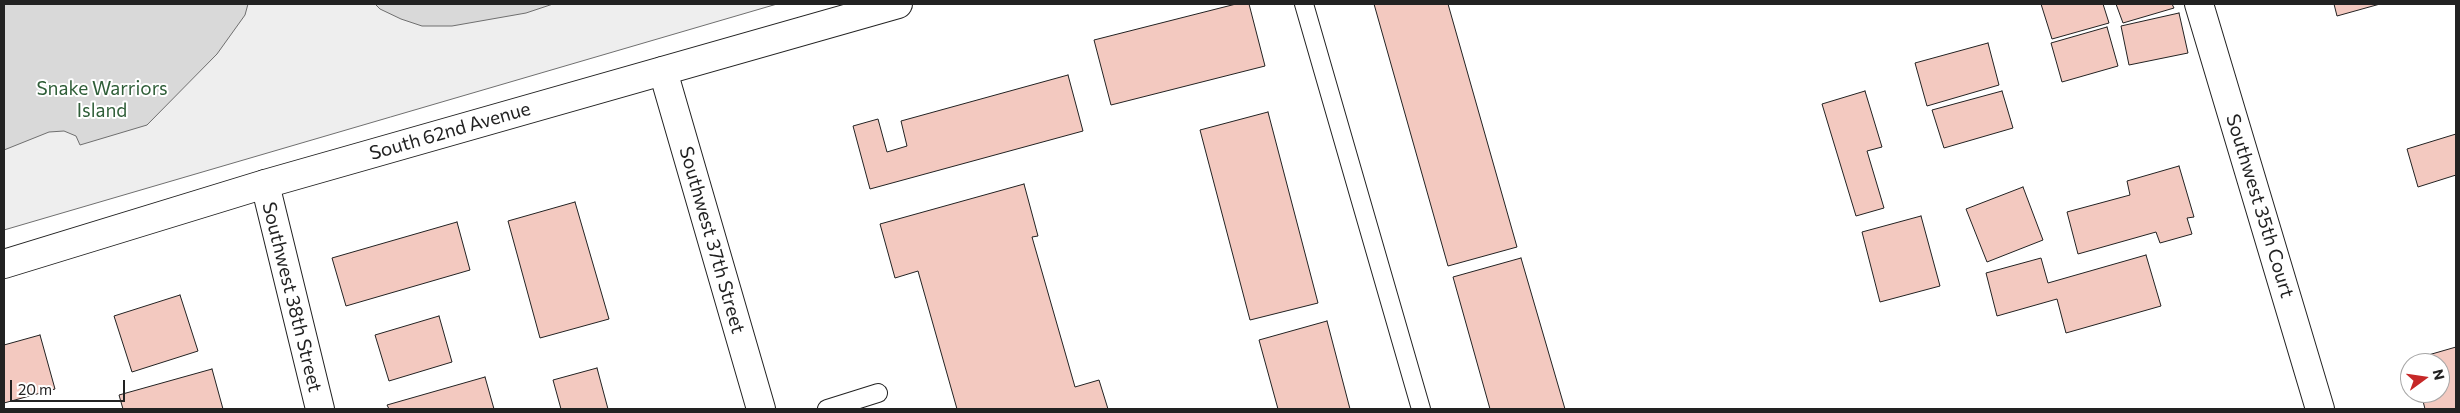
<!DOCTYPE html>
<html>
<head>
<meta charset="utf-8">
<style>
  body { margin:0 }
  #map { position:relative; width:2460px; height:413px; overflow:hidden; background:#fff; font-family:Commissioner,sans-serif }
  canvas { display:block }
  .frame { position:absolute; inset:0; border:5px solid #222; pointer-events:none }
  .north { position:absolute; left:2400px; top:353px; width:50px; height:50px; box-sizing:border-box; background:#fff; border:1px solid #a7a7a7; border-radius:50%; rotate:76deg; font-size:14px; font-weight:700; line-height:20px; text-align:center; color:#222 }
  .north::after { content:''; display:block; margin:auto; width:18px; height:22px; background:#c62828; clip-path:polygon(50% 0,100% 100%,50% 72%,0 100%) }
  .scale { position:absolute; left:10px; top:380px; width:115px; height:22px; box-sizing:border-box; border:2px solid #222; border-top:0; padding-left:6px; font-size:15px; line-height:18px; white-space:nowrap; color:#222; -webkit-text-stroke:4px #fff; paint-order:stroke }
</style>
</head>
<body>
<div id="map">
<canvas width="2460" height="413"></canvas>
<div class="frame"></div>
<div class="north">N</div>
<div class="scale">20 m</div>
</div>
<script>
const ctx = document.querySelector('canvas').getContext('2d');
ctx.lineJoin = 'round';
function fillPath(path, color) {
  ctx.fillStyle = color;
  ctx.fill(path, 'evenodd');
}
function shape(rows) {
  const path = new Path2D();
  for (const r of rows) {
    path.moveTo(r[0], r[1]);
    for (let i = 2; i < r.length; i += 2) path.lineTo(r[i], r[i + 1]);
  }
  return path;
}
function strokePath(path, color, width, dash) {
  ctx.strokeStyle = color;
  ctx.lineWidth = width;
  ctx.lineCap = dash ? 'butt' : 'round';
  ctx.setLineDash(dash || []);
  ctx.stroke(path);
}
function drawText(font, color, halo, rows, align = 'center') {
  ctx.font = font + ' Commissioner,sans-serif';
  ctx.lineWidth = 4;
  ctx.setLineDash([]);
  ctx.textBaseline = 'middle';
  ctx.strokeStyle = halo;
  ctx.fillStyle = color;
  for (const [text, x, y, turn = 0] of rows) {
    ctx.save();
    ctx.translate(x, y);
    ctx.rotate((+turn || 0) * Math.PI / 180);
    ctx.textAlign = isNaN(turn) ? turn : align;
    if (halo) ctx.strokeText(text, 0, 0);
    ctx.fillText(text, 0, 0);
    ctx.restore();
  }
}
const green = shape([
  [4,4,777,4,4,230,4,4]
]);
fillPath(green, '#eee');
strokePath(green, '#6f6f6f', 1);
const water = shape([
  [4,4,248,4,245,15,217,54,147,125,80,145,76,136,64,131,49,132,4,150,4,4],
  [375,4,553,4,526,13,452,26,422,26,401,19,380,9,375,4]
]);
fillPath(water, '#d9d9d9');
strokePath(water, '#6f6f6f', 1);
const building = shape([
  [1236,4,1249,4,1265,66,1111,105,1094,40,1236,4],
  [1374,4,1448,4,1517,247,1448,266,1374,4],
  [2041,4,2103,4,2109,23,2052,39,2041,4],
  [2116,4,2172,4,2174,8,2123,23,2116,4],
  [2334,4,2380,4,2337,16,2334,4],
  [2179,13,2188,53,2129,65,2121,26,2179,13],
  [2107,27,2118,66,2062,82,2051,43,2107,27],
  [1988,43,1999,85,1927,106,1915,63,1988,43],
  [1068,75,1083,131,870,189,853,126,878,119,887,152,907,146,901,121,1068,75],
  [1865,91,1882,147,1867,151,1884,208,1856,216,1822,104,1865,91],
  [2002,91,2013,128,1944,148,1932,110,2002,91],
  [1268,112,1318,303,1250,320,1200,130,1268,112],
  [2456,134,2456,175,2418,187,2407,149,2456,134],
  [2179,166,2194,217,2187,218,2192,234,2160,243,2156,232,2078,254,2067,212,2130,195,2127,181,2179,166],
  [1024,184,1038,236,1032,237,1075,387,1099,380,1108,409,957,409,918,271,895,278,880,224,1024,184],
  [2023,187,2043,240,1987,262,1966,209,2023,187],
  [575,202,609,319,540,338,508,221,575,202],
  [1921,216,1940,286,1880,302,1862,232,1921,216],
  [457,222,470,270,346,306,332,258,457,222],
  [2146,255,2161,306,2066,333,2057,299,1997,316,1986,273,2041,258,2048,283,2146,255],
  [1521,258,1565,409,1490,409,1453,277,1521,258],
  [180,295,198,351,132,372,114,316,180,295],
  [439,316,452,362,389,381,375,335,439,316],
  [1327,321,1350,409,1278,409,1259,340,1327,321],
  [40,335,55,389,4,403,4,345,40,335],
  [2456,347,2456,409,2425,409,2421,393,2440,393,2440,363,2412,363,2411,360,2456,347],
  [597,368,608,409,561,409,553,380,597,368],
  [212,369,223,409,123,409,119,395,212,369],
  [485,377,494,409,389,409,387,405,485,377]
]);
fillPath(building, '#f3c9c0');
strokePath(building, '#222', 1);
const lane = shape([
  [1304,4,1421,409],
  [827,409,878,393]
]);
const street = shape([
  [2199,4,2320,409],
  [663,71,761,409],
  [265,184,320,409]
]);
const secondary = shape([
  [4,264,265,184,898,4]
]);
strokePath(lane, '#222', 20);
strokePath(street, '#222', 30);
strokePath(secondary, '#222', 30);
strokePath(lane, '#fff', 18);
strokePath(street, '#fff', 28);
strokePath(secondary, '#fff', 28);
drawText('19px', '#2f5e38', '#fff', [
  ["Snake Warriors",102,89],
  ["Island",102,111]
]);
drawText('19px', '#222', '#fff', [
  ["South 62nd Avenue",450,131,-16],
  ["Southwest 35th Court",2260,206,73],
  ["Southwest 37th Street",712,240,74],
  ["Southwest 38th Street",292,297,76]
]);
</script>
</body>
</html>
